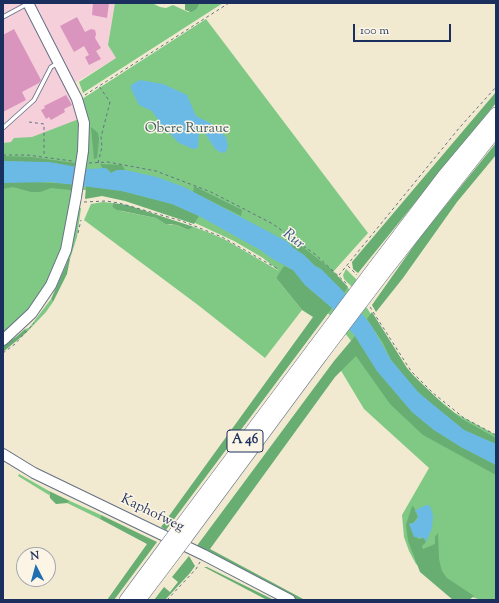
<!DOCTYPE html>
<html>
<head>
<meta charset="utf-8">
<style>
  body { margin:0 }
  #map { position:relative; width:499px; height:603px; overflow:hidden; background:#f1ead0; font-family:"Sorts Mill Goudy",serif }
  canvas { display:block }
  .frame { position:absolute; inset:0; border:4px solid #1b2f5e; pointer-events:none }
  .north { position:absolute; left:16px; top:547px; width:40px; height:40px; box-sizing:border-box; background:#fcf5e5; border:1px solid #a2a6af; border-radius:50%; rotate:354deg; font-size:11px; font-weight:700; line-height:16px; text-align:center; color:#1b2f5e }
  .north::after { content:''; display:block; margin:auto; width:14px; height:18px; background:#1f6fb2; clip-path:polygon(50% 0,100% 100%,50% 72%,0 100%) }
  .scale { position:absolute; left:353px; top:24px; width:98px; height:18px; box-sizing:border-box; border:2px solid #1b2f5e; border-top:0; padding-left:5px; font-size:12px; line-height:14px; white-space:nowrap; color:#1b2f5e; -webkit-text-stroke:3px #fcf5e5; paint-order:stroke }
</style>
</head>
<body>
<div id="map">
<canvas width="499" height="603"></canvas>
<div class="frame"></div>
<div class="north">N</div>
<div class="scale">100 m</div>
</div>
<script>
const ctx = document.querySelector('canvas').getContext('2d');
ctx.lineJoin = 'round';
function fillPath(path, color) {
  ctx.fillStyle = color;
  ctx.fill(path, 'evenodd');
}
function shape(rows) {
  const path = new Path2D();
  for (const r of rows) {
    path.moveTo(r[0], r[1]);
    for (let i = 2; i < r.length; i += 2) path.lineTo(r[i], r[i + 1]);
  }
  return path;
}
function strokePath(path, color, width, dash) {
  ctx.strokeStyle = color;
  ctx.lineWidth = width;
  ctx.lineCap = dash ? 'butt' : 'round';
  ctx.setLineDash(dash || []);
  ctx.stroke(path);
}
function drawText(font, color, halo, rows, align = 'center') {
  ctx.font = font + ' "Sorts Mill Goudy",serif';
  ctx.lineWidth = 3;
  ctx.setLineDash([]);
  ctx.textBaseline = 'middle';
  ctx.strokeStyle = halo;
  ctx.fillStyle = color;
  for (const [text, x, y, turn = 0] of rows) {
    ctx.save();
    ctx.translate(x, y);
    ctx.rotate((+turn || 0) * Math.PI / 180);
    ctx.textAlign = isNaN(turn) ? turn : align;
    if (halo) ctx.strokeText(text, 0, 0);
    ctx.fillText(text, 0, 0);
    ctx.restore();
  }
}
fillPath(shape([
  [3,3,115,3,108,45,116,58,68,87,79,113,78,137,3,152]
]), '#f5cfd9');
fillPath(shape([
  [115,3,152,3,160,7,166,8,173,5,188,12,197,9,200,3,223,3,83,93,79,82,116,58,108,45],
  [206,19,368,233,333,272,367,308,403,364,421,385,455,413,496,435,496,600,481,600,451,590,416,564,409,551,404,537,402,515,429,468,364,409,340,369,358,350,335,320,296,283,281,272,276,278,302,310,265,358,198,305,84,220,91,204,103,202,113,203,112,207,121,211,156,218,170,225,177,225,186,229,190,229,194,227,210,233,224,239,279,271,263,258,234,241,167,210,86,190,71,190,70,214,57,263,46,286,28,312,3,335,3,143,11,142,14,138,32,137,79,119,82,99],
  [79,208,81,208,77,237,70,259,68,255],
  [346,269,357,280,352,287,344,279,343,275],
  [51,299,53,302,46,312,27,332,25,329,29,328],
  [19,474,49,491,49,495,18,476],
  [70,501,101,515,100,519,67,503]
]), '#80c985');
fillPath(shape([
  [185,3,200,3,197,9,191,12,185,10],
  [496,92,496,103,358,273,353,269,352,262],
  [91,127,98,133,99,139,97,158,94,159],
  [496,143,496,155,457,202,403,278,376,312,372,305,420,237],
  [3,156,31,157,75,163,74,167,54,163,3,161],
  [100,164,122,165,125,170,117,170,111,173,107,169,103,169],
  [16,182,34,182,72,184,71,190,51,188,40,192,31,192,13,187,3,189,3,183],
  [86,186,122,191,172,204,199,216,194,224,125,201,102,196,85,199],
  [194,186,242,210,241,216,193,192],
  [113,203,127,205,194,227,190,229,186,229,177,225,166,224,156,218,117,210,112,207],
  [294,240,332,270,348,287,344,293,321,269,315,266,304,255,292,247,291,243],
  [68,255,70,259,67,274,53,302,51,299,67,263],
  [284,266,293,270,305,285,332,308,166,530,161,527,313,317,302,310,276,278],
  [372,312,407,368,414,376,444,405,462,419,496,438,496,444,464,430,428,401,413,387,391,360,383,343,367,319],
  [25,329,27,332,3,352,3,345,16,337],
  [355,336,377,371,412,412,434,430,461,447,496,465,496,475,423,435,390,404,356,356,335,377,210,549,305,600,296,600,196,547,334,361],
  [49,491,70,501,67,503,56,504,50,498],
  [412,506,414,507,418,517,413,523,409,524,418,539,424,538,426,542,422,546,423,549,435,544,435,537,438,533,439,559,442,571,447,578,474,596,469,600,453,600,420,572,408,541,406,525],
  [101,515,157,542,114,600,107,600,147,544,100,519],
  [189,556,195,566,190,573,165,600,154,600,164,587,170,592,178,582,172,577],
  [204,567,207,567,274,600,267,600]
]), '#68ad72');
fillPath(shape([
  [140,80,163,84,187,95,196,116,212,124,226,137,228,146,226,152,223,153,216,150,204,132,199,133,198,148,193,149,179,143,163,127,152,111,139,105,131,89,131,85],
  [3,161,49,162,88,169,106,168,111,173,117,170,125,170,157,177,184,187,288,242,292,247,304,255,315,266,321,269,342,290,371,325,391,360,419,393,464,430,496,444,496,465,461,447,434,430,412,412,377,371,355,336,332,308,305,285,293,270,271,258,262,251,199,216,172,204,122,191,51,182,3,183],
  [426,505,430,506,433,515,432,528,426,542,424,538,414,537,409,524,413,523,417,520,418,514,415,512,416,510]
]), '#6bb9e5');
fillPath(shape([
  [93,3,109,3,107,18,92,15],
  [77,17,85,32,91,29,95,30,96,34,95,38,101,48,96,51,101,59,89,65,85,57,89,55,84,46,74,52,60,26],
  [14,29,41,80,39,83,22,92,26,100,3,112,3,35],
  [66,95,72,105,64,109,65,112,51,120,49,117,46,119,41,110,45,108,44,106]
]), '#d995be');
const lane = shape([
  [3,17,27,4],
  [3,128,34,100,51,67,58,63]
]);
const secondary = shape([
  [28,3,77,99,84,123,83,151],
  [3,340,32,313,51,285,66,250,76,197],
  [3,454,34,473,204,555,290,600]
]);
const highway = shape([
  [374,268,444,176,496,114],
  [382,275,496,130],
  [175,534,314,348],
  [185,539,322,354],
  [126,600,166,546],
  [139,600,176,551]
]);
strokePath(lane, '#667086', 5);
strokePath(secondary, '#667086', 12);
strokePath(highway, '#667086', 14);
strokePath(shape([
  [85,95,229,3],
  [29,122,44,124,44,156],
  [3,148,4,147],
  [3,155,27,155,72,161],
  [89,163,108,162,156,171,211,192,273,224,295,240,316,255,348,285],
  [98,163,102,147,101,137,110,102,99,86],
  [84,202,106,201,119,203,182,221,222,237,278,269],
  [78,233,81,220],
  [348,266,357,275],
  [339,275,460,127,496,87],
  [370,307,411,371,433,393,464,418,496,435],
  [3,353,15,344,34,323],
  [167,600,196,569,200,562]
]), '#667086', 1, [3, 3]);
strokePath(lane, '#fff', 3.5);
strokePath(secondary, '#fff', 10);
strokePath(highway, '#fff', 13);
const secondaryBridge = shape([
  [76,197,83,151]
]);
const highwayBridge = shape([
  [314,348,374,268],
  [322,354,382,275],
  [166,546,175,534],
  [176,551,185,539]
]);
strokePath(secondaryBridge, '#667086', 12, []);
strokePath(highwayBridge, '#667086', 14, []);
strokePath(secondaryBridge, '#fff', 10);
strokePath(highwayBridge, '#fff', 13);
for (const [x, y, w] of [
  [245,441,36]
]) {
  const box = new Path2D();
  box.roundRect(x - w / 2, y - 11, w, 22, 3);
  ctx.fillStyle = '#fcf5e5';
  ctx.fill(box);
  strokePath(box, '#1b2f5e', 1);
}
drawText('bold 13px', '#1b2f5e', null, [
  ["A 46",245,441]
]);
drawText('14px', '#395d6a', '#fcf5e5', [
  ["Obere Ruraue",187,130]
]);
drawText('14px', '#1b2f5e', '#fcf5e5', [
  ["Kaphofweg",152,514,26]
]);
drawText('italic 15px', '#335886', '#fcf5e5', [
  ["Rur",293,240,38]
]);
</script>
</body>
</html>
